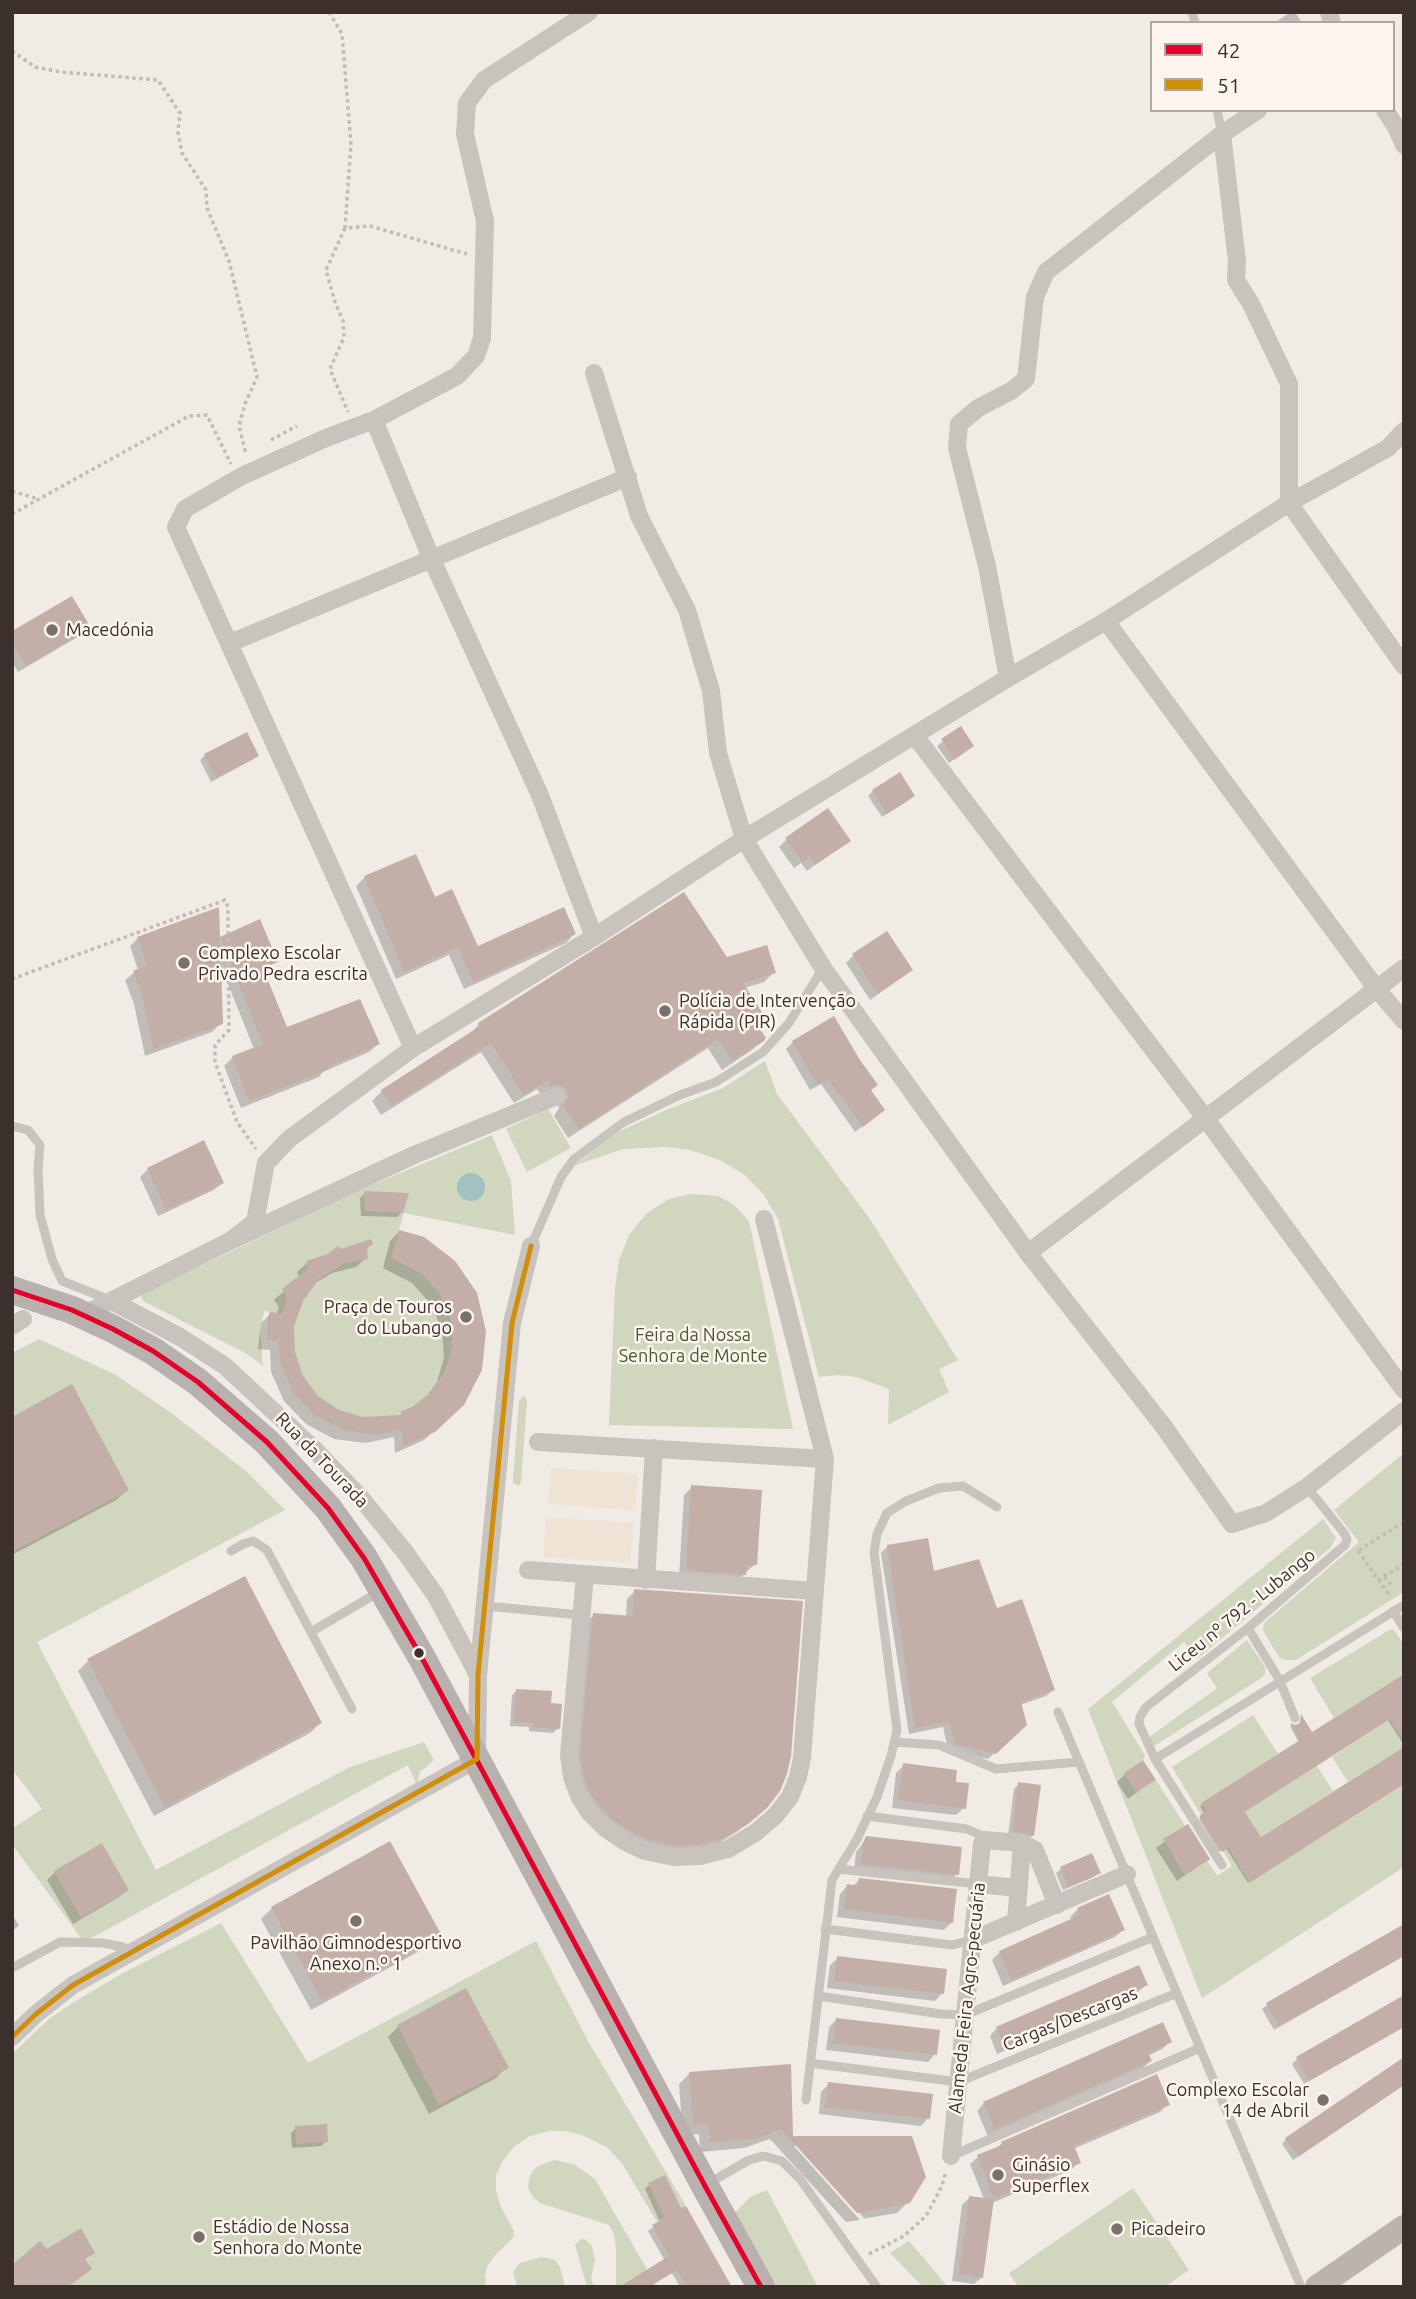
<!DOCTYPE html>
<html>
<head>
<meta charset="utf-8">
<style>
  body { margin:0 }
  #map { position:relative; width:1416px; height:2299px; overflow:hidden; background:#f0ebe5; font-family:Ubuntu,sans-serif }
  canvas { display:block }
  .frame { position:absolute; inset:0; border:14px solid #3b302b; pointer-events:none }
  .legend { position:absolute; left:1150px; top:21px; width:245px; height:91px; box-sizing:border-box; background:#fbf5ee; border:2px solid #aea6a0; margin:0; padding:9px 12px; list-style:none; font-size:21px; color:#3b302b }
  .legend li { display:flex; align-items:center; gap:14px; height:35px }
  .legend b { width:35px; border:2px solid #aea6a0 }
</style>
</head>
<body>
<div id="map">
<canvas width="1416" height="2299"></canvas>
<div class="frame"></div>
<ul class="legend">
<li><b style="height:9px;background:#e4002b"></b>42</li>
<li><b style="height:9px;background:#d18e09"></b>51</li>
</ul>
</div>
<script>
const ctx = document.querySelector('canvas').getContext('2d');
ctx.lineJoin = 'round';
function fillPath(path, color) {
  ctx.fillStyle = color;
  ctx.fill(path, 'evenodd');
}
function shape(rows) {
  const path = new Path2D();
  for (const r of rows) {
    if (r.length === 3) {
      path.moveTo(r[0] + r[2], r[1]);
      path.arc(r[0], r[1], r[2], 0, 2 * Math.PI);
      continue;
    }
    path.moveTo(r[0], r[1]);
    for (let i = 2; i < r.length; i += 2) path.lineTo(r[i], r[i + 1]);
  }
  return path;
}
function strokePath(path, color, width, dash) {
  ctx.strokeStyle = color;
  ctx.lineWidth = width;
  ctx.lineCap = dash ? 'butt' : 'round';
  ctx.setLineDash(dash || []);
  ctx.stroke(path);
}
function drawText(font, color, halo, rows, align = 'center') {
  ctx.font = font + ' Ubuntu,sans-serif';
  ctx.lineWidth = 5;
  ctx.setLineDash([]);
  ctx.textBaseline = 'middle';
  ctx.strokeStyle = halo;
  ctx.fillStyle = color;
  for (const [text, x, y, turn = 0] of rows) {
    ctx.save();
    ctx.translate(x, y);
    ctx.rotate((+turn || 0) * Math.PI / 180);
    ctx.textAlign = isNaN(turn) ? turn : align;
    if (halo) ctx.strokeText(text, 0, 0);
    ctx.fillText(text, 0, 0);
    ctx.restore();
  }
}
fillPath(shape([
  [765,1061,777,1094,870,1219,958,1360,939,1369,949,1392,888,1425,889,1389,856,1377,838,1375,819,1377,778,1219,764,1195,745,1175,720,1160,690,1150,666,1147,623,1149,573,1166,618,1132,666,1110,723,1088],
  [548,1109,571,1148,527,1172,506,1129],
  [492,1135,511,1181,515,1235,404,1213,399,1230,424,1237,455,1261,477,1293,435,1432,404,1445,402,1429,376,1434,344,1430,315,1415,293,1392,278,1341,267,1340,269,1312,265,1310,260,1327,263,1366,247,1354,143,1301,141,1298,143,1294,350,1194],
  [691,1194,718,1196,733,1204,749,1221,793,1429,609,1425,615,1288,619,1260,629,1235,647,1213,669,1199],
  [39,1339,116,1375,174,1415,247,1472,285,1510,37,1642,156,1870,350,1767,424,1742,434,1760,420,1772,417,1785,408,1765,84,1942,12,1844,12,1829,42,1809,12,1769,12,1353],
  [524,1395,527,1401,521,1482,519,1486,513,1483,513,1479,519,1401],
  [1404,1453,1404,1592,1296,1660,1285,1660,1279,1657,1263,1631,1264,1623,1359,1542,1334,1510],
  [1323,1519,1336,1538,1331,1547,1197,1659,1184,1642,1112,1702,1145,1755,1143,1760,1124,1773,1137,1792,1156,1780,1217,1876,1232,1866,1172,1767,1253,1715,1278,1754,1201,1803,1250,1882,1404,1784,1404,1867,1202,1998,1088,1709],
  [1391,1629,1395,1631,1404,1645,1404,1674,1334,1718,1310,1678],
  [1247,1640,1265,1667,1265,1674,1260,1679,1154,1746,1148,1738,1217,1688,1207,1673],
  [1390,1719,1404,1740,1404,1747,1348,1782,1332,1757],
  [1317,1766,1333,1791,1261,1837,1245,1812],
  [221,1923,308,2063,536,1941,588,2041,686,2206,657,2222,623,2165,608,2148,582,2135,565,2131,550,2131,530,2136,515,2146,503,2160,496,2175,496,2190,500,2205,514,2231,513,2238,495,2255,487,2267,485,2276,486,2287,12,2287,12,2054,49,2019,74,2002,123,1973],
  [555,2160,575,2165,595,2179,657,2287,616,2287,616,2249,614,2234,609,2225,540,2203,533,2197,528,2188,529,2180,532,2172,538,2166],
  [1133,2188,1189,2270,1165,2287,1018,2287,1009,2273],
  [767,2190,818,2287,773,2287,733,2215,750,2197],
  [581,2239,585,2239,592,2246,595,2260,591,2278,594,2287,587,2287,575,2245],
  [909,2241,927,2262,948,2287,923,2287,890,2253],
  [542,2257,555,2260,560,2267,565,2287,517,2287,513,2272,520,2263]
]), '#d1d6bf');
fillPath(shape([
  [551,1468,638,1474,635,1510,548,1504],
  [546,1517,634,1523,630,1563,543,1557]
]), '#eee3d5');
fillPath(shape([
  [471,1187,14]
]), '#a1c2c1');
fillPath(shape([
  [1291,12,1295,12,1302,23,1274,23],
  [89,628,81,635,18,672,12,662,12,633],
  [960,729,972,746,949,763,937,746],
  [205,755,257,756,252,760,211,782,200,760],
  [873,791,909,800,882,817,868,796],
  [787,839,848,840,807,871,801,863,794,868,779,847],
  [365,877,434,899,477,948,574,934,566,943,464,989,449,955,396,979,356,886],
  [259,922,276,961,263,971,286,1029,378,1044,369,1052,323,1072,319,1077,241,1108,224,1066,233,1057,254,1049,220,964,221,1023,212,1032,145,1056,134,1004,125,980,138,970,130,946,138,938,218,939],
  [853,956,911,970,870,1000,846,963],
  [726,960,774,972,764,982,744,988,760,1012,752,1020,764,1038,752,1050,722,1070,708,1048,568,1138,554,1116,559,1108,555,1097,541,1095,537,1089,514,1103,481,1052,381,1115,372,1101,382,1091,470,1034,479,1024],
  [833,1018,869,1091,876,1116,855,1132,821,1084,810,1090,786,1049,793,1042],
  [148,1169,222,1183,214,1190,158,1216,140,1177],
  [365,1193,402,1212,397,1217,361,1216,360,1198],
  [399,1232,454,1262,462,1404,424,1440,395,1453,394,1437,366,1443,334,1439,306,1424,284,1401,271,1372,270,1350,258,1349,261,1323,270,1314,276,1315,279,1307,274,1300,299,1278,297,1272,307,1263,341,1251,371,1244,366,1250,366,1258,356,1267,332,1273,312,1285,301,1300,292,1327,293,1353,301,1377,317,1397,338,1412,363,1419,397,1417,425,1399,437,1382,444,1358,442,1330,431,1304,412,1283,383,1268,390,1241],
  [12,1419,127,1490,116,1500,12,1555],
  [692,1487,755,1564,737,1581,679,1577,684,1495],
  [888,1546,996,1610,1053,1690,1046,1696,1020,1705,1025,1724,988,1759,948,1750,943,1727,909,1734,881,1553],
  [635,1591,757,1816,738,1831,714,1846,689,1852,622,1839,576,1783,586,1623,594,1615,626,1617,627,1599],
  [88,1661,320,1723,310,1733,154,1816,78,1671],
  [1404,1676,1404,1745,1388,1720,1243,1812,1260,1840,1404,1783,1248,1883,1226,1848,1219,1852,1199,1819,1205,1815,1200,1806,1299,1743,1290,1726,1299,1725,1301,1717,1312,1734],
  [517,1690,558,1728,553,1733,529,1731,529,1727,510,1726,512,1695],
  [904,1765,954,1783,964,1808,956,1815,892,1808,896,1773],
  [1125,1774,1154,1780,1128,1799,1117,1782],
  [1019,1784,1033,1835,1028,1840,1008,1835,1014,1789],
  [1187,1826,1208,1859,1177,1881,1156,1848],
  [867,1838,957,1874,949,1882,854,1871,856,1852],
  [1061,1869,1099,1872,1094,1877,1063,1890,1056,1873],
  [55,1872,127,1890,119,1897,73,1924,47,1880],
  [859,1880,952,1922,944,1930,837,1917,840,1894,847,1886,852,1887],
  [272,1908,439,1935,429,1946,311,2010,261,1919],
  [1078,1909,1123,1930,1115,1937,1003,1986,992,1960,1000,1952,1072,1920,1070,1917],
  [12,1915,19,1925,12,1932],
  [1404,1927,1404,1956,1274,2030,1262,2009,1267,2005],
  [838,1958,942,1993,935,2001,827,1988,830,1965],
  [1146,1985,1138,1992,997,2054,990,2036,997,2028],
  [1404,1998,1404,2027,1304,2084,1292,2064,1297,2059],
  [836,2020,935,2054,928,2062,826,2050,829,2027],
  [398,2027,506,2067,496,2078,429,2114,388,2037],
  [1170,2042,1162,2049,1148,2056,1150,2061,1142,2069,988,2136,977,2111,984,2103],
  [789,2066,791,2138,908,2202,897,2213,862,2219,864,2218,799,2146,794,2146,860,2220,846,2222,770,2139,744,2148,700,2152,699,2134,683,2135,679,2084,689,2074],
  [829,2084,928,2118,921,2126,819,2114,821,2092],
  [1404,2085,1293,2160,1282,2144,1286,2139],
  [1168,2104,1160,2112,1073,2149,1079,2162,1071,2170,992,2203,982,2277,974,2284,952,2281,962,2205,970,2197,984,2199,970,2164,978,2157,996,2149,1002,2143],
  [296,2128,326,2141,321,2146,292,2148,291,2133],
  [649,2185,681,2211,730,2287,680,2287,672,2273,649,2287,631,2287,665,2261,648,2231,660,2222,645,2189]
]), '#0003');
fillPath(shape([
  [72,596,91,628,26,666,12,642,12,631],
  [961,726,974,746,954,760,941,739],
  [247,732,259,756,216,778,204,754],
  [900,772,915,796,887,814,872,790],
  [828,808,851,841,815,865,809,857,802,862,785,838],
  [416,854,435,897,452,889,478,946,564,907,576,934,473,982,458,947,404,972,364,876],
  [684,892,727,957,767,945,776,973,743,983,762,1012,753,1019,766,1038,764,1041,732,1061,718,1039,579,1129,563,1105,568,1097,564,1087,558,1085,551,1086,548,1080,524,1095,491,1043,391,1106,381,1090,480,1026,478,1023],
  [219,907,220,937,260,919,278,962,263,968,287,1027,360,999,380,1044,328,1067,329,1069,249,1101,232,1056,263,1044,220,937,223,1024,153,1049,142,995,133,971,147,965,137,937],
  [887,931,913,970,878,994,852,954],
  [834,1016,860,1060,878,1085,871,1090,885,1110,863,1127,828,1079,817,1085,792,1041],
  [204,1140,224,1183,166,1210,147,1168],
  [364,1191,409,1193,403,1213,365,1211],
  [399,1230,424,1237,455,1261,477,1293,486,1331,482,1370,464,1405,435,1432,404,1445,403,1429,376,1434,344,1430,315,1415,293,1392,280,1362,278,1341,267,1340,270,1312,282,1314,287,1297,282,1289,308,1269,306,1261,328,1254,338,1246,341,1249,371,1239,373,1244,367,1248,368,1259,343,1264,319,1279,303,1301,294,1327,295,1352,303,1376,318,1396,339,1410,363,1417,401,1415,401,1411,412,1407,431,1392,445,1371,452,1347,451,1320,440,1294,422,1274,391,1258],
  [72,1384,129,1490,12,1552,12,1417],
  [691,1485,762,1490,757,1565,747,1565,746,1575,686,1570],
  [928,1538,934,1571,979,1559,997,1608,1022,1599,1055,1690,1021,1702,1027,1725,996,1754,955,1744,949,1722,915,1728,887,1545],
  [245,1576,322,1723,165,1807,87,1659],
  [634,1589,803,1601,791,1756,787,1774,780,1791,767,1808,748,1824,724,1838,698,1845,675,1846,649,1840,630,1831,612,1819,600,1807,590,1793,583,1774,580,1755,593,1613,633,1616],
  [1404,1674,1404,1740,1390,1719,1245,1812,1261,1837,1404,1747,1404,1784,1251,1882,1229,1847,1222,1852,1199,1816,1206,1812,1201,1803,1300,1740,1290,1723,1295,1725,1300,1723,1301,1714,1312,1732],
  [516,1689,552,1691,551,1703,562,1704,560,1729,533,1727,533,1723,514,1722],
  [1143,1760,1156,1780,1136,1792,1124,1773],
  [903,1763,957,1770,956,1782,969,1783,966,1809,898,1800],
  [1018,1782,1041,1785,1034,1836,1012,1831],
  [1188,1824,1210,1859,1185,1875,1163,1839],
  [866,1836,962,1847,959,1875,860,1864,863,1843],
  [390,1841,442,1936,322,2001,271,1907],
  [102,1843,129,1890,81,1918,54,1871],
  [1092,1853,1101,1873,1068,1887,1060,1867],
  [859,1878,957,1889,953,1923,844,1909,847,1884,858,1886],
  [1109,1894,1125,1930,1011,1980,999,1951,1080,1915,1077,1908],
  [1404,1924,1404,1956,1279,2026,1266,2003],
  [837,1956,947,1969,944,1994,834,1981],
  [1139,1965,1148,1985,1005,2047,996,2027],
  [466,1988,509,2068,439,2105,397,2025],
  [1404,1995,1404,2027,1309,2081,1296,2057],
  [836,2018,940,2030,937,2055,833,2043],
  [1163,2022,1172,2042,1148,2053,1152,2061,995,2129,983,2102],
  [1404,2057,1404,2085,1298,2157,1285,2138],
  [791,2064,793,2136,912,2136,926,2177,910,2203,857,2213,781,2129,756,2139,710,2142,709,2124,693,2125,689,2072],
  [1157,2074,1170,2105,1074,2145,1081,2163,994,2199,977,2155,1002,2145,1001,2142],
  [828,2082,933,2094,930,2119,825,2107],
  [327,2124,328,2142,296,2144,295,2126],
  [665,2175,681,2208,686,2206,732,2287,687,2287,677,2270,648,2287,619,2287,669,2256,652,2225,665,2218,648,2183],
  [969,2196,994,2199,983,2278,959,2274],
  [81,2228,95,2253,85,2259,92,2269,68,2287,12,2287,12,2265,40,2241,47,2249]
]), '#c3afa7');
strokePath(shape([
  [329,12,342,34,351,144,345,228,370,226,467,254],
  [12,51,35,67,61,72,158,80,180,113,178,132,182,153,206,190,207,208,229,261,257,377,245,404,239,426,246,454],
  [345,228,326,270,335,302,343,321,344,337,330,369,348,412],
  [271,440,297,426],
  [12,491,38,499],
  [12,514,189,416,207,415,231,464],
  [12,979,225,900,228,907,229,1030,215,1045,215,1062,237,1122,256,1149],
  [1403,1514,1404,1515],
  [1359,1550,1404,1522],
  [1358,1551,1390,1596],
  [1384,1577,1391,1584],
  [1378,1580,1404,1564],
  [869,2254,904,2236,926,2216,942,2186,946,2171]
]), '#c2bbb6', 3.5, [3.5, 3.5]);
strokePath(shape([
  [1192,12,1195,23],
  [1217,110,1222,134],
  [12,1126,28,1130,40,1145,38,1169,40,1215,52,1259,62,1281,110,1300],
  [531,1246,561,1177,574,1159,624,1122,680,1095,716,1082,763,1052,789,1023,823,968],
  [231,1551,243,1544,253,1541,267,1550,352,1709],
  [486,1606,580,1615],
  [1393,1611,1404,1628],
  [1248,1628,1280,1681,1295,1718],
  [311,1632,379,1592],
  [1058,1712,1301,2287],
  [894,1742,939,1745,996,1769,1079,1762],
  [1155,1759,1404,1605],
  [867,1816,967,1829,987,1838],
  [1222,1865,1155,1759,1139,1724,1140,1717,1146,1707,1248,1628,1345,1545,1347,1539,1344,1533,1307,1487],
  [839,1869,978,1884],
  [825,1929,952,1945,972,1940],
  [12,1968,60,1942,103,1943,123,1947,131,1954],
  [818,1996,941,2014,965,2015,1153,1937],
  [810,2063,958,2082,1177,1993],
  [806,2100,832,1880,857,1839,877,1797,891,1756,897,1730,874,1552,877,1534,887,1513,906,1501,939,1488,963,1486,997,1507],
  [951,2156,1200,2048],
  [709,2183,749,2160,763,2156,782,2161,800,2179,877,2287]
]), '#c9c3be', 9);
strokePath(shape([
  [1329,12,1332,23],
  [1385,110,1396,127,1404,145],
  [1222,134,1237,261,1236,280,1251,304,1289,384,1289,503,1404,666],
  [594,373,639,516,687,610,711,691,718,753,744,839,823,968,1028,1253,1164,1427,1232,1524,1266,1513,1307,1487,1404,1411],
  [374,420,432,560,539,793,594,937],
  [1106,621,1376,988,1404,1021],
  [230,643,628,477],
  [1008,678,987,566,957,448,959,424,978,408,1011,391,1026,379,1035,297,1046,272,1222,134,1258,110],
  [915,736,1206,1119,1404,1390],
  [413,1048,176,527,185,509,242,476,326,438,374,420,457,376,476,356,482,338,485,221,465,134,467,103,484,80,589,12],
  [230,1241,255,1222,266,1163,289,1139,413,1048,594,937,744,839,1008,678,1106,621,1289,503,1388,448,1404,431],
  [1028,1253,1404,968],
  [112,1301,180,1337,225,1366,313,1448,360,1497,405,1552,436,1596,478,1675],
  [83,1315,230,1241,414,1155,557,1096],
  [12,1326,23,1319],
  [538,1442,825,1459],
  [528,1570,815,1591],
  [585,1575,569,1755,572,1777,579,1796,590,1813,605,1828,624,1841,645,1851,674,1857,700,1856,728,1849,755,1833,775,1816,790,1797,798,1777,802,1758,825,1459,764,1219],
  [646,1580,654,1448],
  [1022,1843,1035,1850,1057,1905],
  [978,1884,1018,1888],
  [972,1940,1127,1874],
  [12,2037,36,2014,73,1985,477,1759,478,1675,512,1323,531,1246],
  [951,2156,982,1844,984,1840,1022,1843,1016,1922]
]), '#c9c3be', 18);
strokePath(shape([
  [1317,2287,1404,2227]
]), '#bab3ae', 24);
strokePath(shape([
  [12,1290,72,1310,113,1329,153,1351,198,1382,267,1442,328,1508,364,1558,422,1658,705,2186,761,2287]
]), '#b8b1ad', 28);
strokePath(shape([
  [12,1290,72,1310,113,1329,153,1351,198,1382,267,1442,328,1508,364,1558,422,1658,705,2186,761,2287]
]), '#e4002b', 5);
strokePath(shape([
  [12,2037,36,2014,73,1985,477,1759,478,1675,512,1323,531,1246]
]), '#d18e09', 5);
for (const [x, y, r, color] of [
  [52,630,7,"#7a716c"],
  [184,963,7,"#7a716c"],
  [665,1011,7,"#7a716c"],
  [466,1317,7,"#7a716c"],
  [419,1653,6,"#3b302b"],
  [356,1921,7,"#7a716c"],
  [1323,2100,7,"#7a716c"],
  [998,2175,7,"#7a716c"],
  [1117,2229,7,"#7a716c"],
  [199,2237,7,"#7a716c"]
]) {
  const dot = new Path2D();
  dot.arc(x, y, r, 0, 2 * Math.PI);
  ctx.fillStyle = color;
  ctx.fill(dot);
  strokePath(dot, '#fbf5ee', 2.5);
}
drawText('18px', '#3b302b', '#fbf5ee', [
  ["Macedónia",66,630],
  ["Complexo Escolar",198,953],
  ["Privado Pedra escrita",198,974],
  ["Polícia de Intervenção",679,1001],
  ["Rápida (PIR)",679,1022],
  ["Praça de Touros",452,1307,"right"],
  ["do Lubango",452,1328,"right"],
  ["Pavilhão Gimnodesportivo",356,1943,"center"],
  ["Anexo n.º 1",356,1964,"center"],
  ["Complexo Escolar",1309,2090,"right"],
  ["14 de Abril",1309,2111,"right"],
  ["Ginásio",1012,2165],
  ["Superflex",1012,2186],
  ["Estádio de Nossa",213,2227],
  ["Senhora do Monte",213,2248],
  ["Picadeiro",1131,2229]
], 'left');
drawText('18px', '#4a5a2e', '#fbf5ee', [
  ["Feira da Nossa",693,1335],
  ["Senhora de Monte",693,1356]
]);
drawText('18px', '#3b302b', '#fbf5ee', [
  ["Rua da Tourada",322,1460,46],
  ["Liceu nº 792 - Lubango",1242,1610,-39],
  ["Alameda Feira Agro-pecuária",967,1998,-84],
  ["Cargas/Descargas",1070,2019,-22]
]);
</script>
</body>
</html>
